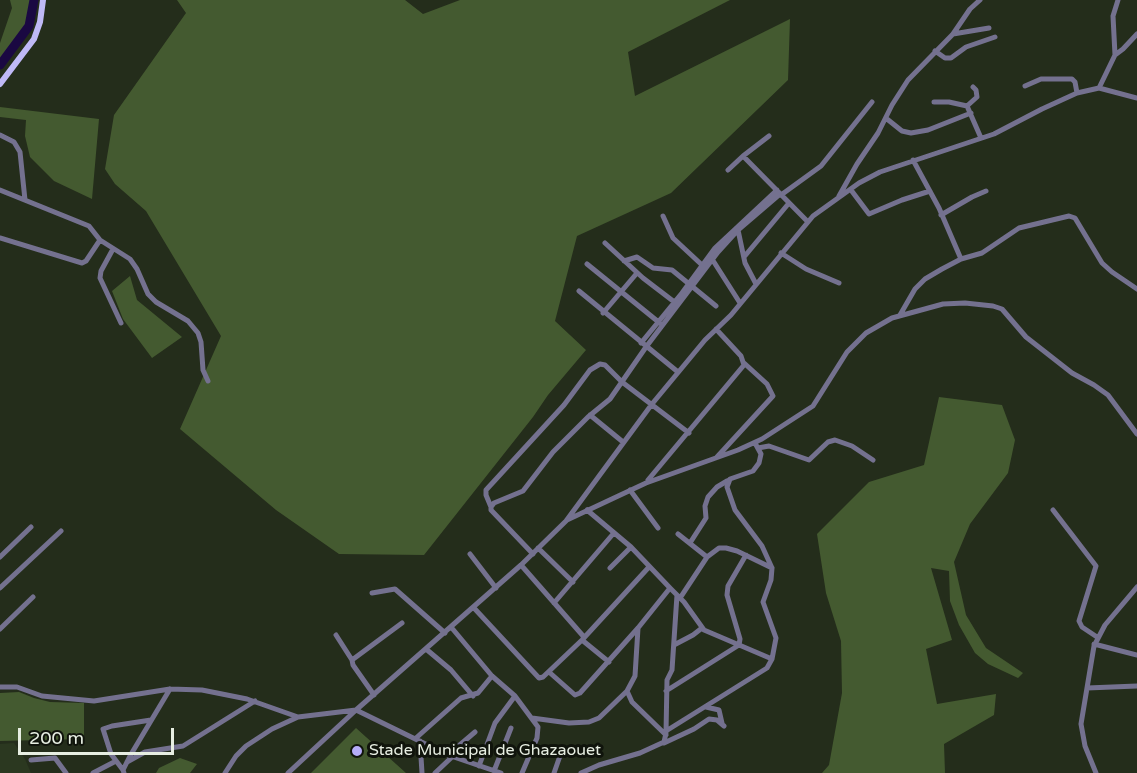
<!DOCTYPE html>
<html>
<head>
<meta charset="utf-8">
<style>
  body { margin:0 }
  #map { position:relative; width:1137px; height:773px; overflow:hidden; background:#242d1b; font-family:"Varela Round",sans-serif }
  canvas { display:block }
  .scale { position:absolute; left:18px; top:728px; width:156px; height:27px; box-sizing:border-box; border:3px solid #e7eee2; border-top:0; padding-left:8px; font-size:18px; line-height:21px; white-space:nowrap; color:#e7eee2; -webkit-text-stroke:4px #10140c; paint-order:stroke }
</style>
</head>
<body>
<div id="map">
<canvas width="1137" height="773"></canvas>
<div class="scale">200 m</div>
</div>
<script>
const ctx = document.querySelector('canvas').getContext('2d');
ctx.lineJoin = 'round';
function fillPath(path, color) {
  ctx.fillStyle = color;
  ctx.fill(path, 'evenodd');
}
function shape(rows) {
  const path = new Path2D();
  for (const r of rows) {
    path.moveTo(r[0], r[1]);
    for (let i = 2; i < r.length; i += 2) path.lineTo(r[i], r[i + 1]);
  }
  return path;
}
function strokePath(path, color, width, dash) {
  ctx.strokeStyle = color;
  ctx.lineWidth = width;
  ctx.lineCap = dash ? 'butt' : 'round';
  ctx.setLineDash(dash || []);
  ctx.stroke(path);
}
function drawText(font, color, halo, rows, align = 'center') {
  ctx.font = font + ' "Varela Round",sans-serif';
  ctx.lineWidth = 6;
  ctx.setLineDash([]);
  ctx.textBaseline = 'middle';
  ctx.strokeStyle = halo;
  ctx.fillStyle = color;
  for (const [text, x, y, turn = 0] of rows) {
    ctx.save();
    ctx.translate(x, y);
    ctx.rotate((+turn || 0) * Math.PI / 180);
    ctx.textAlign = isNaN(turn) ? turn : align;
    if (halo) ctx.strokeText(text, 0, 0);
    ctx.fillText(text, 0, 0);
    ctx.restore();
  }
}
fillPath(shape([
  [14,743,25,759,31,773,0,773,0,744]
]), '#2b3820');
fillPath(shape([
  [10,0,34,0,33,19,0,65,0,43,12,8],
  [177,0,405,0,423,14,460,0,730,0,628,52,635,96,790,19,788,80,671,193,577,236,555,321,586,350,548,395,533,417,424,555,339,554,276,510,180,429,221,336,146,211,115,184,105,169,114,115,186,13],
  [0,107,99,119,92,199,54,181,30,157,25,136,26,120,0,117],
  [130,276,137,300,182,337,152,358,123,319,112,291],
  [939,397,1002,405,1015,440,1008,473,970,524,954,562,966,615,986,648,1023,673,1018,678,988,664,975,653,959,625,950,601,949,571,931,568,952,640,926,649,937,704,996,694,994,715,944,744,945,773,822,773,829,765,842,693,841,641,826,593,817,534,869,482,924,465],
  [19,692,34,698,50,702,84,703,84,739,0,741,0,693],
  [356,728,406,773,311,773],
  [180,758,197,764,190,773,156,773,159,768]
]), '#445a30');
strokePath(shape([
  [0,65,29,26,34,0]
]), '#1a0842', 9);
strokePath(shape([
  [953,34,989,28],
  [935,51,945,58,951,58,966,47,995,37],
  [1115,55,1123,49,1137,34],
  [1025,86,1041,79,1072,79,1075,82,1077,93],
  [973,87,976,90,977,97,967,106,981,138],
  [1099,88,1115,55,1113,16,1118,0],
  [934,102,949,102,967,106],
  [887,119,902,131,911,133,928,130,971,113],
  [0,135,14,142,20,152,25,200],
  [743,156,808,222],
  [913,160,939,208,961,259],
  [728,170,743,156,769,136],
  [0,190,89,226,100,240,86,261,82,263,0,238],
  [851,190,869,214,902,200,930,191],
  [781,195,821,166,872,102],
  [839,196,857,164,878,133,892,105,908,80,953,34,970,9,980,0],
  [941,215,972,197,986,191],
  [663,216,673,238,702,265],
  [738,230,745,263,756,284],
  [100,240,130,259,137,269,148,294,156,302,188,321,198,333,201,342,203,370,208,381],
  [605,243,643,278,677,304],
  [113,249,101,271,100,278,121,323],
  [781,253,806,269,839,283],
  [744,257,789,203],
  [712,259,740,303],
  [624,261,637,257,653,268,672,270,716,306],
  [587,264,661,324],
  [579,291,678,372],
  [603,313,637,273],
  [900,315,915,289,925,279,942,269,961,259,982,253,1019,228,1069,216,1075,218,1102,263,1112,272,1137,289],
  [641,343,682,293,715,248,777,190],
  [590,415,623,442],
  [758,448,769,446,809,460,828,442,835,440,852,446,873,460],
  [717,457,773,396,767,384,744,363],
  [648,480,744,365,741,356,716,329],
  [630,490,658,528],
  [491,507,486,495,486,490,564,405,590,370,600,364,605,365,622,382,689,433],
  [1053,510,1096,566,1079,621,1082,627,1097,637],
  [567,520,646,483,738,450,762,439,813,406,847,352,866,333,892,318,943,304,965,303,993,306,1002,309,1026,337,1072,373,1094,385,1108,395,1137,434],
  [678,534,707,557],
  [690,543,706,518,705,506,708,497,717,487,727,481],
  [538,548,573,582],
  [470,554,496,588],
  [533,554,491,510,491,507,494,503,523,491,553,452,588,417,610,399,646,347,718,252,738,230,780,194],
  [0,557,31,527],
  [521,565,584,637],
  [610,568,631,547],
  [0,588,61,531],
  [670,588,684,602,704,630,772,659],
  [372,593,395,589,445,633],
  [680,598,707,557,719,548,726,548,737,551,772,568],
  [554,603,613,534],
  [474,608,539,678,543,677,582,640,649,567],
  [451,627,492,676,515,696,538,727,537,738,522,773],
  [638,628,635,676,627,691,632,702,666,735],
  [0,629,33,597],
  [336,635,352,660],
  [582,640,609,662],
  [1094,644,1137,655],
  [674,645,693,635,702,628],
  [426,649,451,670,473,696],
  [549,672,575,695,580,693,638,628,670,588,631,547,587,510],
  [0,687,17,687,42,696,94,701,170,689,202,690,247,699,298,717],
  [1087,688,1137,686],
  [666,691,739,645,740,639,727,595,728,586,746,555],
  [374,695,353,665,352,660,402,623],
  [706,707,719,710,722,723],
  [532,718,569,723,589,722,599,718,627,691],
  [666,731,759,673,767,668,772,659,776,638,763,602,771,580,772,568,762,546,735,510,727,487,730,479,753,471,759,463,761,454,755,443],
  [416,738,461,698,478,693,492,676],
  [420,741,422,773],
  [664,743,694,729,709,719,717,720,724,726],
  [448,755,475,732],
  [31,760,55,758,66,773],
  [127,762,145,752,183,746,255,701],
  [479,766,495,723,515,696],
  [123,770,111,754,103,729,112,726,151,720],
  [494,771,511,728],
  [93,773,116,761],
  [124,773,123,770,130,756,170,689],
  [225,773,236,756,246,746,272,729,298,717,356,710,448,755,501,773],
  [288,773,356,710,521,565,566,521,652,404,705,340,731,315,813,216,859,183,880,172,994,134,1042,109,1077,93,1099,88,1137,98],
  [435,773,452,757],
  [554,773,561,753],
  [581,773,599,765,640,753,664,742,666,733,667,680,672,670,677,595],
  [1096,773,1085,746,1081,724,1094,646,1105,625,1137,587]
]), '#74718f', 5);
strokePath(shape([
  [0,84,34,39,40,22,43,0]
]), '#bfb9f6', 6);
for (const [x, y, r, color] of [
  [357,751,6,"#b5acf8"]
]) {
  const dot = new Path2D();
  dot.arc(x, y, r, 0, 2 * Math.PI);
  ctx.fillStyle = color;
  ctx.fill(dot);
  strokePath(dot, '#10140c', 2);
}
drawText('16px', '#e7eee2', '#10140c', [
  ["Stade Municipal de Ghazaouet",369,751]
], 'left');
</script>
</body>
</html>
